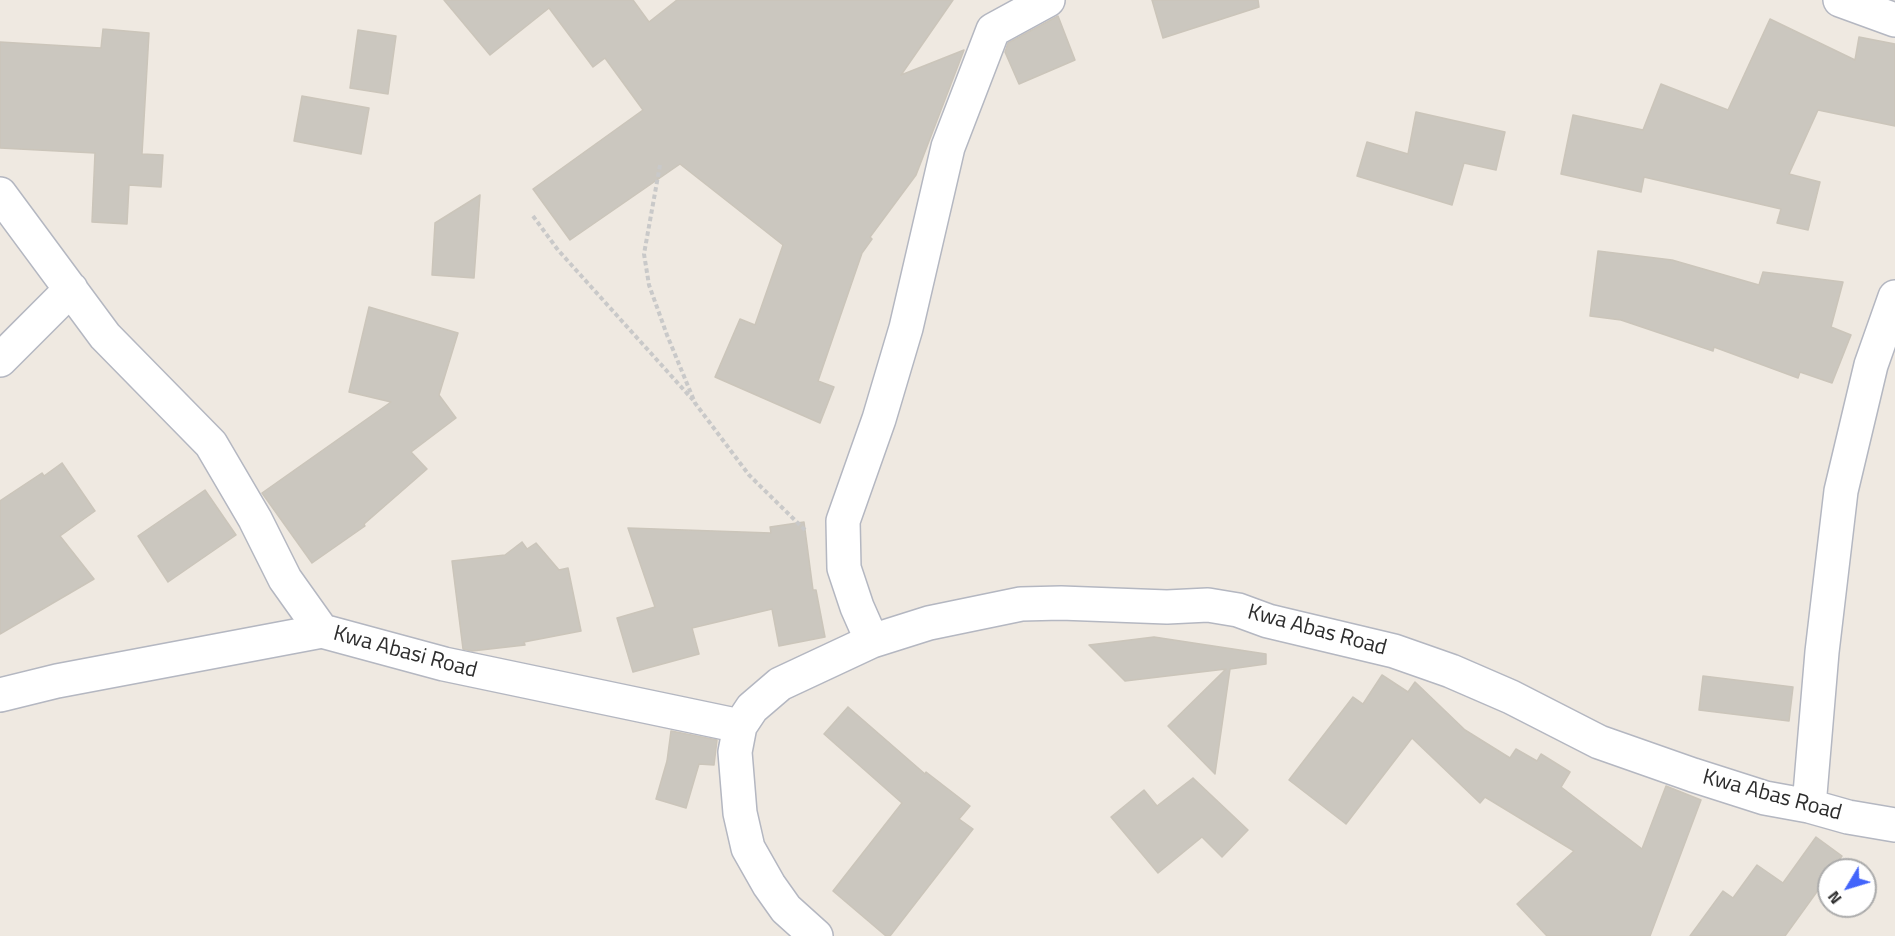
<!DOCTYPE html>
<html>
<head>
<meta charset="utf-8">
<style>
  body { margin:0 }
  #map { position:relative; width:1895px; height:936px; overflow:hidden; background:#efe9e1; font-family:"Titillium Web",sans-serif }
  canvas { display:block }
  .north { position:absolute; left:1817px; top:858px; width:60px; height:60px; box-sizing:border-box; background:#fff; border:2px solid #ababab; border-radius:50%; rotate:232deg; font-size:16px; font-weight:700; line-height:24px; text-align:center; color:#2e2e2e }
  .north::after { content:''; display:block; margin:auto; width:21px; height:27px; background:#4264fb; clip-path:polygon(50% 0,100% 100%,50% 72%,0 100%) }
</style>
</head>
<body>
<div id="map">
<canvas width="1895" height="936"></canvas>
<div class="north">N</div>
</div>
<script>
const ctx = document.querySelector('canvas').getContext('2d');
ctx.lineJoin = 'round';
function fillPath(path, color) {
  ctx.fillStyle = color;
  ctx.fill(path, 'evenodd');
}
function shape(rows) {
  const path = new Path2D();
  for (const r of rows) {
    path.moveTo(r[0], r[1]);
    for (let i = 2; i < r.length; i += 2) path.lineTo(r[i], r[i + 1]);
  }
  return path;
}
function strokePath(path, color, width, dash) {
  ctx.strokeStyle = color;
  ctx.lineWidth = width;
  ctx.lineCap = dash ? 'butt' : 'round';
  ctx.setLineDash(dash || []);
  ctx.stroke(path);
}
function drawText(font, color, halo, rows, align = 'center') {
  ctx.font = font + ' "Titillium Web",sans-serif';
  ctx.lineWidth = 5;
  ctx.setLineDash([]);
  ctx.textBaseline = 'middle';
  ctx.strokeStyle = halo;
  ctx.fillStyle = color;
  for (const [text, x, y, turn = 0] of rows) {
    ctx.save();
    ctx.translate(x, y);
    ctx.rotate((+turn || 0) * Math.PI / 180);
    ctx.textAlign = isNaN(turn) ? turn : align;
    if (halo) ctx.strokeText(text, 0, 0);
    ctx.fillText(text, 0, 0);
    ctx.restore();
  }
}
const building = shape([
  [444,0,633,0,649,22,677,0,953,0,901,75,964,50,916,175,870,237,872,239,862,253,818,381,834,387,820,423,715,377,740,319,755,325,783,245,680,164,570,240,533,189,643,110,605,58,593,67,549,8,490,55,444,0],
  [1152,0,1258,0,1259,7,1163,38,1152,0],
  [1058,16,1075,60,1019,84,1005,52,1008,43,1058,16],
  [1770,19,1855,60,1859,37,1895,44,1895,126,1818,110,1789,174,1820,182,1808,230,1777,223,1781,209,1644,177,1641,192,1561,174,1573,115,1643,130,1661,84,1728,110,1770,19],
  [103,29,149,33,142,154,163,155,161,187,129,185,127,224,92,222,95,153,0,148,0,42,101,48,103,29],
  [358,30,396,36,388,94,350,88,358,30],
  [302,96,369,108,361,154,294,141,302,96],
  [1416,112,1505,132,1496,170,1464,163,1452,205,1357,176,1367,142,1408,154,1416,112],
  [480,195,474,278,432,275,435,223,480,195],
  [1598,251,1672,260,1759,285,1763,272,1843,282,1831,327,1851,335,1832,383,1800,372,1798,378,1714,347,1713,351,1621,320,1590,316,1598,251],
  [369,307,458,333,439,395,456,418,411,452,427,469,364,524,365,526,312,563,262,493,391,402,349,392,369,307],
  [62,463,95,511,60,536,94,579,0,634,0,501,42,473,44,476,62,463],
  [205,490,236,535,168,582,138,536,205,490],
  [804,522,813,590,816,590,825,637,779,646,772,609,692,628,699,654,633,672,617,618,655,607,628,528,771,533,770,527,804,522],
  [522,542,527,549,536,543,559,570,568,568,581,631,524,642,525,645,472,651,463,649,452,561,505,555,522,542],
  [1154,637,1266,654,1266,664,1230,669,1215,774,1168,726,1226,669,1125,681,1089,645,1154,637],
  [1382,675,1408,692,1415,682,1465,730,1510,758,1516,749,1537,761,1541,754,1570,772,1561,787,1642,849,1666,786,1701,800,1650,936,1547,936,1517,904,1574,851,1485,797,1480,803,1412,738,1346,824,1289,780,1353,697,1363,704,1382,675],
  [1703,676,1793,687,1789,721,1699,710,1703,676],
  [848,707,925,774,926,772,970,806,959,819,973,829,890,936,886,936,833,891,902,803,824,734,848,707],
  [671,731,717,740,714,765,699,764,686,808,656,799,667,761,671,731],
  [1193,778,1248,830,1222,857,1202,837,1158,873,1111,817,1144,790,1157,806,1193,778],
  [1816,837,1842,856,1832,870,1829,870,1829,875,1785,936,1690,936,1723,891,1733,898,1757,865,1783,883,1816,837]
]);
fillPath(building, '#cbc7bf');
strokePath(building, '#cbc5ba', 1.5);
const minor = shape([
  [1840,0,1895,20],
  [0,194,105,336,211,444,255,519,285,579,322,631],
  [0,360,71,289],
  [872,641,857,607,844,568,843,521,879,419,906,328,948,147,993,30,1048,0],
  [0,695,57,681,322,631,444,664,740,726],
  [1809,806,1822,652,1841,491,1871,365,1895,297],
  [816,936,786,909,769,885,748,848,740,813,735,752,740,726,752,708,780,684,872,641,929,623,1021,604,1061,603,1167,607,1208,605,1238,610,1268,621,1394,651,1451,671,1511,697,1599,742,1693,775,1765,798,1809,806,1848,817,1895,825]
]);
strokePath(minor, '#b4b7c1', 36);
strokePath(shape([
  [660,165,644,254,649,285,667,335,695,403,749,475,805,530],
  [533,216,558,250,693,400]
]), '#c9c9c9', 4, [4.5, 3]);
strokePath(minor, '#fff', 33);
drawText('22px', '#2e2e2e', '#fff', [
  ["Kwa Abas Road",1317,631,15],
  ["Kwa Abasi Road",405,653,15],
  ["Kwa Abas Road",1772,796,15]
]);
</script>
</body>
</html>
